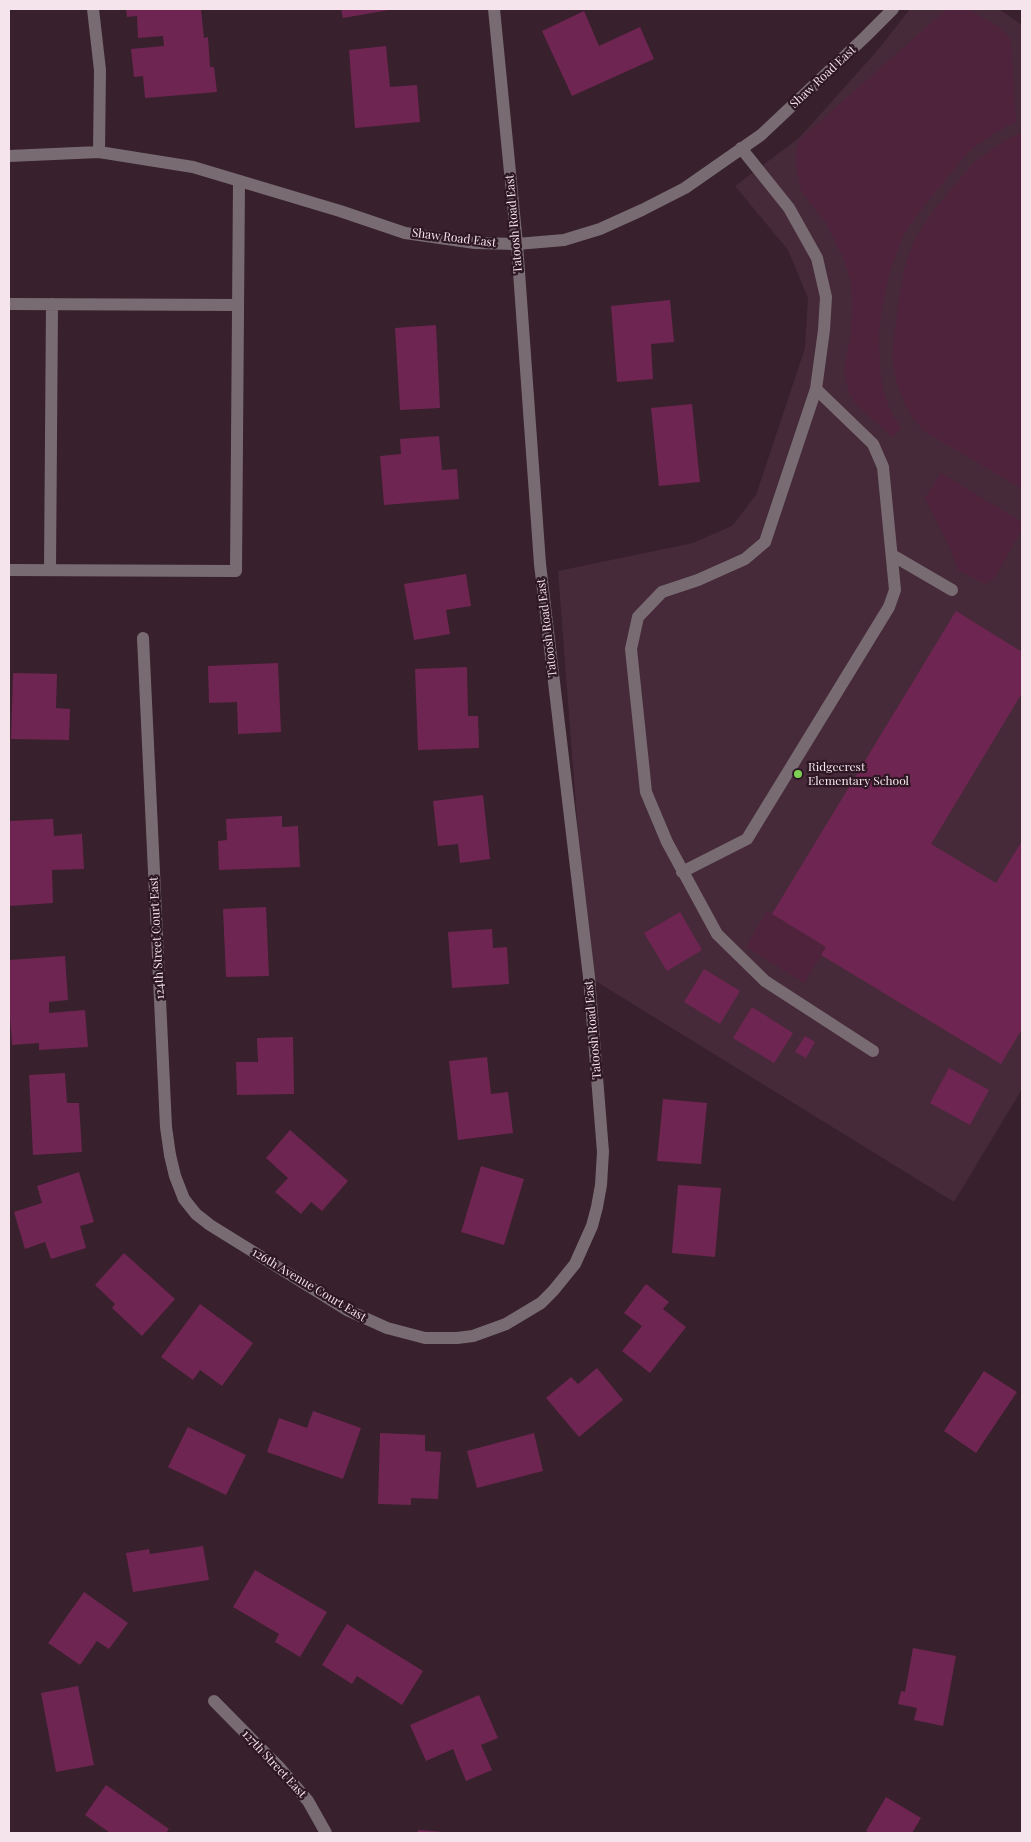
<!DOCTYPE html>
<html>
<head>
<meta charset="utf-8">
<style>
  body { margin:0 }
  #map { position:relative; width:1031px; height:1842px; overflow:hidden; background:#38202d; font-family:"Playfair Display",serif }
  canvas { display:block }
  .frame { position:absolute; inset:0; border:10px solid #f5e4ec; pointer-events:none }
</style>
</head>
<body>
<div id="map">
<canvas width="1031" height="1842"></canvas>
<div class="frame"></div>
</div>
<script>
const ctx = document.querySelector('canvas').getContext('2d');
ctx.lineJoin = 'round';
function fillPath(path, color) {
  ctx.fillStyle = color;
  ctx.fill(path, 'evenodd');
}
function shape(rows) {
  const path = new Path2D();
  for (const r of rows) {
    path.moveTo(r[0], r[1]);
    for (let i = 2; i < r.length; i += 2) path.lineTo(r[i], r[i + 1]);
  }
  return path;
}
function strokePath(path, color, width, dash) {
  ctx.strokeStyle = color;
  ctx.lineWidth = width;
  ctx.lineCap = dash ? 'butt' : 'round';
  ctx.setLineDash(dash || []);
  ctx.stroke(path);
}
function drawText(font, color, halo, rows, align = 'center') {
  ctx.font = font + ' "Playfair Display",serif';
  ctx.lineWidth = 4.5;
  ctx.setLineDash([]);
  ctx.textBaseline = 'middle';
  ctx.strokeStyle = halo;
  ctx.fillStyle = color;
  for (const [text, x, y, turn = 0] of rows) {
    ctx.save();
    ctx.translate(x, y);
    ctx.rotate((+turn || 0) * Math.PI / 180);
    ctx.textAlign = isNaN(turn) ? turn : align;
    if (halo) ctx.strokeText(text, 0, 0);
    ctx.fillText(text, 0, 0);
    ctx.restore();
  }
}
fillPath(shape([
  [910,9,999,9,1022,25,1022,1089,954,1202,589,977,558,571,693,543,732,526,756,495,805,348,808,298,788,250,735,186,799,138,877,51]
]), '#472a3a');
fillPath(shape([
  [947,9,968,9,999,27,1008,36,1011,42,1016,122,998,131,970,150,923,207,904,234,891,267,882,308,879,336,880,369,883,391,891,412,901,428,892,437,856,404,849,393,844,371,851,331,852,305,851,284,845,262,826,223,801,191,796,166,796,150,799,140],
  [1022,132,1022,489,924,431,912,417,906,406,896,381,892,353,898,307,904,269,915,239,934,210,973,163,1004,141],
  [941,473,1022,522,1022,529,996,576,985,584,958,570,950,548,925,498],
  [767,911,826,947,804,983,746,947]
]), '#4f233c');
fillPath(shape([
  [126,9,201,9,204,38,208,37,210,67,214,67,217,92,145,98,143,76,134,77,131,49,164,46,163,36,138,38,137,16,127,17],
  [341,9,389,9,389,10,343,18],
  [584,11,599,46,640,27,654,59,572,96,542,31],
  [386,46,390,87,417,85,420,122,355,128,349,50],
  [670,300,674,342,651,344,653,379,617,382,611,306],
  [436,325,440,408,400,410,395,328],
  [692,404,700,482,659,486,651,408],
  [439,436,442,470,457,469,459,499,384,505,380,456,401,454,400,439],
  [466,574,471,606,446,610,450,634,414,640,404,584],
  [956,611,1022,652,1022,693,931,844,996,883,1022,841,1022,1029,1001,1064,821,955,826,947,772,914],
  [278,663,281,732,238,734,237,702,209,703,208,666],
  [467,667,468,716,478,716,479,748,418,750,415,669],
  [13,673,57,674,56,708,70,709,69,740,11,739],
  [483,795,490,859,460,863,458,844,438,846,433,801],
  [282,816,282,827,298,826,300,867,219,870,218,841,227,840,226,819],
  [53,819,54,836,82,834,84,869,52,870,53,903,9,906,9,821],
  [266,907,269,976,226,977,223,909],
  [680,912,702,950,667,971,644,933],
  [492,929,493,948,507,947,509,984,452,988,448,932],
  [65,956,68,1000,49,1002,49,1013,85,1010,88,1047,39,1050,39,1043,12,1045,9,1003,9,960],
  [704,969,740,991,720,1024,684,1002],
  [752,1007,793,1033,774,1063,733,1038],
  [805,1036,815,1042,806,1058,795,1052],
  [293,1037,294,1094,237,1095,236,1062,258,1062,257,1038],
  [487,1057,491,1094,508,1092,513,1133,458,1140,449,1061],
  [949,1068,989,1090,970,1125,930,1103],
  [65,1073,67,1103,79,1103,82,1152,33,1155,29,1075],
  [663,1099,707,1103,701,1164,657,1161],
  [290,1130,348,1181,322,1211,311,1202,301,1214,275,1192,288,1178,266,1158],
  [481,1166,524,1179,504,1245,461,1232],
  [79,1172,94,1222,80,1226,86,1248,51,1259,45,1242,25,1249,14,1212,42,1203,37,1186],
  [678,1185,721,1188,715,1257,672,1253],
  [124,1253,175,1299,142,1336,112,1308,115,1304,95,1285],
  [646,1284,669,1302,663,1309,686,1327,650,1373,622,1351,642,1326,624,1313],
  [200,1304,253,1343,222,1386,200,1370,193,1380,161,1357],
  [597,1368,623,1400,579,1437,546,1398,571,1377,578,1384],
  [984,1371,1017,1392,976,1453,944,1431],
  [313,1411,361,1428,343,1479,267,1452,279,1418,307,1428],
  [188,1427,246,1455,226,1495,168,1467],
  [380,1433,425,1435,425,1451,441,1452,438,1499,411,1498,411,1505,378,1504],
  [534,1433,543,1471,477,1488,467,1451],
  [203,1546,209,1580,133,1592,126,1553,149,1549,150,1554],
  [255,1570,327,1612,300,1657,275,1642,279,1634,233,1607],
  [84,1592,128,1623,109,1649,97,1641,80,1665,48,1643],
  [347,1624,423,1671,402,1705,357,1676,352,1684,322,1665],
  [913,1648,956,1656,943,1726,914,1720,917,1708,898,1704,901,1691,905,1692],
  [78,1686,94,1765,56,1772,41,1693],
  [479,1695,498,1738,481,1745,492,1770,466,1781,453,1749,426,1761,410,1725],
  [106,1785,169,1829,166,1833,110,1833,85,1815],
  [886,1797,921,1818,912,1833,870,1833,866,1831],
  [418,1830,444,1832,443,1833,418,1833]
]), '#6f2551');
strokePath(shape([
  [93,9,100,70,99,152],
  [741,148,789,208,817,258,826,297,824,330,816,389,765,542,745,559,698,580,662,592,638,617,631,649,646,792,667,842,717,934,765,981,873,1051],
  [9,156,99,152,193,167,340,211,405,233,475,243,517,244,564,240,600,229,642,210,685,188,761,135,865,37,893,9],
  [9,304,238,305],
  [892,555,952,590],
  [9,570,236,571,239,181],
  [50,570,52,304],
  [143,638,166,1127,170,1155,175,1176,184,1199,196,1214,210,1225,347,1310,387,1328,425,1338,457,1338,473,1336,506,1324,541,1303,553,1291,575,1264,592,1226,597,1207,601,1185,603,1152,589,977,540,564,517,244,494,9],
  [682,872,747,839,889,607,895,590,883,467,873,444,816,389],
  [214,1701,279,1767,308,1801,326,1833]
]), '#786c72', 12);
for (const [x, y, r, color] of [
  [798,774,5,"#7cd155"]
]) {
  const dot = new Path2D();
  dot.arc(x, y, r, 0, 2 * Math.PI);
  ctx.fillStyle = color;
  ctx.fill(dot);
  strokePath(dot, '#2d1723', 2);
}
drawText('12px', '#f5e4ec', '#2d1723', [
  ["Shaw Road East",823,77,-43],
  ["Tatoosh Road East",514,224,-95],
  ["Shaw Road East",454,238,7],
  ["Tatoosh Road East",547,628,-97],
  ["124th Street Court East",157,938,-93],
  ["Tatoosh Road East",593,1030,-95],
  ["126th Avenue Court East",309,1285,31],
  ["127th Street East",274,1764,47]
]);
drawText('12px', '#f5e4ec', '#2d1723', [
  ["Ridgecrest",808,767],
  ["Elementary School",808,781]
], 'left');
</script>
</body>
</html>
